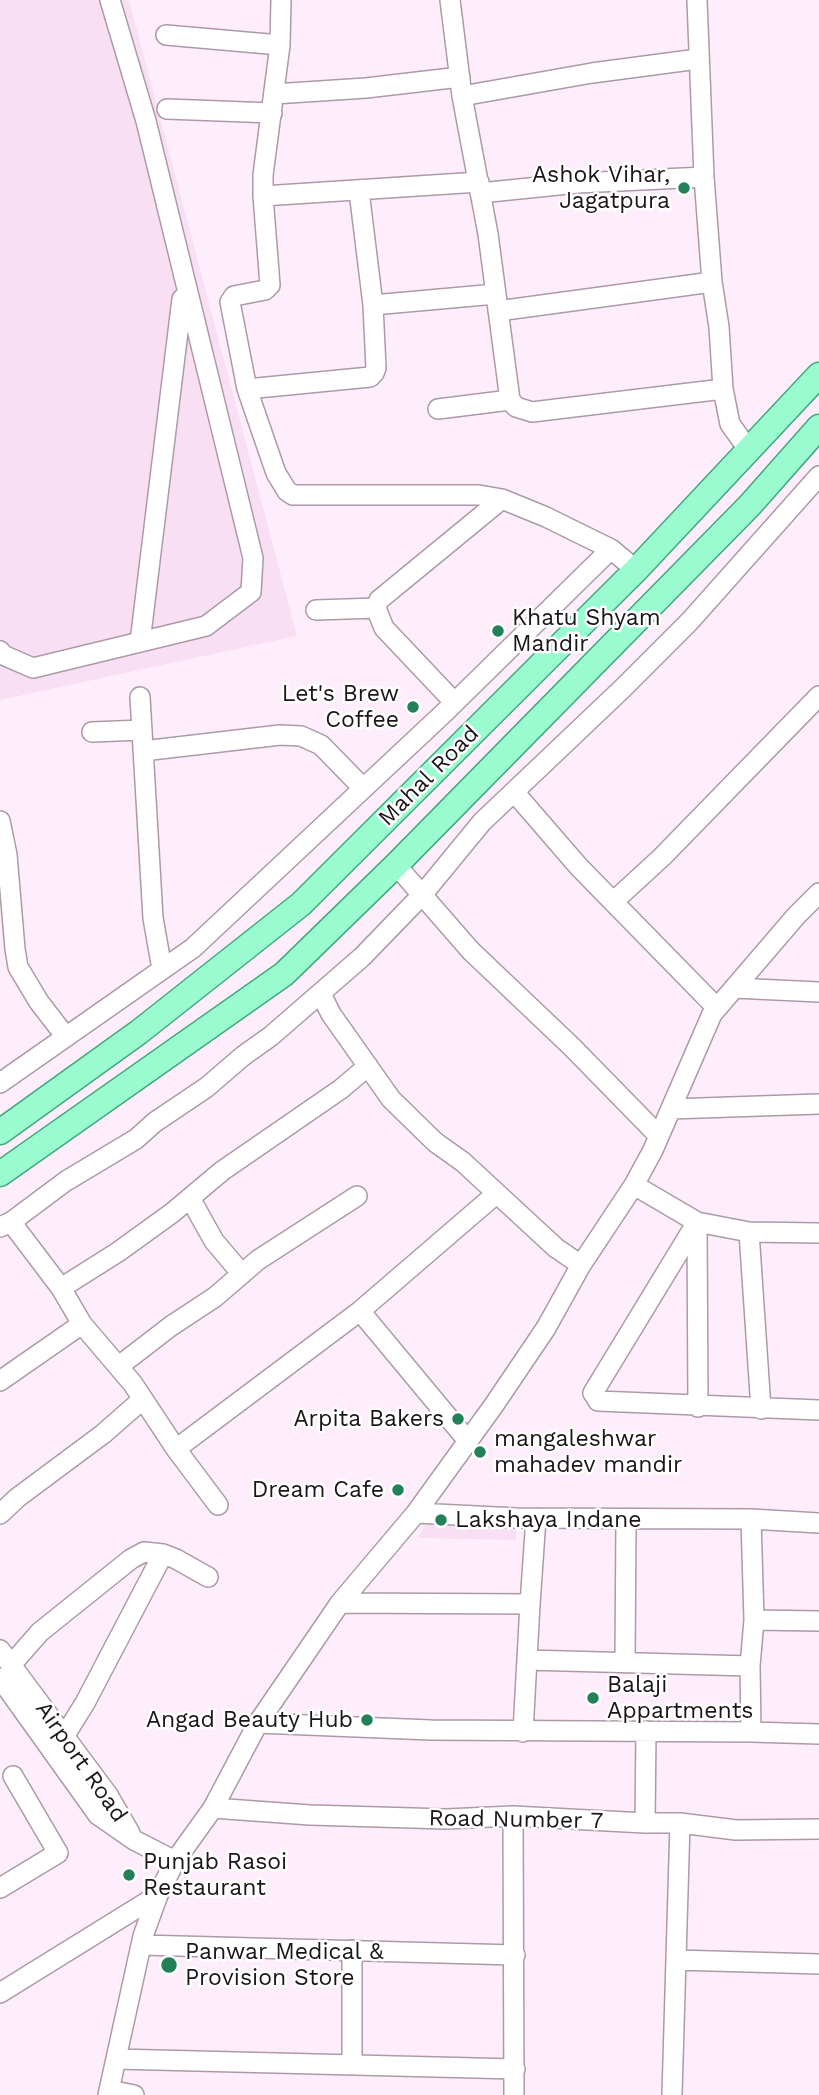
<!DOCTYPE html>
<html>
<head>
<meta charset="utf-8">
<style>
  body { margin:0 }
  canvas { display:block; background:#feeefb }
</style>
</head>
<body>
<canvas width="819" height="2095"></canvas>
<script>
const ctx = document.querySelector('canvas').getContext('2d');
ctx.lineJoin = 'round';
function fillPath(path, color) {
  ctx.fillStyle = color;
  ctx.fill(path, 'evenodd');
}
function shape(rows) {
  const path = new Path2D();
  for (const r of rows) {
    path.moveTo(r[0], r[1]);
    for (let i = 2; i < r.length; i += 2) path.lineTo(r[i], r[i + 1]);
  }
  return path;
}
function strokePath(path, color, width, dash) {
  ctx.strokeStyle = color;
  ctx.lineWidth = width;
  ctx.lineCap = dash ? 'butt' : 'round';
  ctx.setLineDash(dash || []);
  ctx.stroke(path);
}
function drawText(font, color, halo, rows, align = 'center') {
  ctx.font = font + ' "Work Sans",sans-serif';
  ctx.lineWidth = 5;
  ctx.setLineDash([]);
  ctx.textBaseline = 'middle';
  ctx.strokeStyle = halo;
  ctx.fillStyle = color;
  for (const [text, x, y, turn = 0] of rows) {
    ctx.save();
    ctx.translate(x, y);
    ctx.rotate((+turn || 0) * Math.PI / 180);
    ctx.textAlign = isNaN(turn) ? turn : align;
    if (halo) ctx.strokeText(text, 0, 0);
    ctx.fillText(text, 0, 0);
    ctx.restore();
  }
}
fillPath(shape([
  [0,0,129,0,297,636,0,700],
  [430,1514,517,1518,516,1540,418,1538]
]), '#f9dff3');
const minor = shape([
  [281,0,280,45,263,175,263,196,479,182],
  [450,0,462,96,488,234,510,400,516,407,532,412,723,389,730,424,748,449],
  [697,0,704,177,712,282,719,327,723,389],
  [166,35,280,45],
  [274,94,366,88,460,77],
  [462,96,592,73,698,59],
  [167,109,272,113],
  [480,193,578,183,704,177],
  [263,196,270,285,265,290,234,296,230,302,247,389,370,377,374,373,376,368,373,305,359,191],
  [373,305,496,294],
  [498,311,712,282],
  [247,389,276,473,287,491,293,495,479,495,502,499,546,517,611,549],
  [438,409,510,400],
  [316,610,376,608],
  [140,642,182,299],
  [0,651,3,655,33,668,206,626,251,592,253,558,146,121,110,0],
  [140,697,153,918,162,969],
  [454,702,384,628,376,608,379,600,502,499],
  [92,732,142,730],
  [143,751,280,735,301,736,321,745,363,788],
  [515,793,579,867,717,1008],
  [0,821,7,855,15,949,18,967,39,1002,66,1037],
  [396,865,471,951,572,1047,659,1136],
  [614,901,662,857,819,696],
  [734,988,819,992],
  [321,994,331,1014,391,1099,435,1142,463,1162,556,1248,581,1265],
  [0,1083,193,948,445,712,611,549,636,570],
  [671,1109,819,1104],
  [634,1185,697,1222,749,1232,819,1233],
  [190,1198,214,1241,242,1274],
  [11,1222,61,1288,82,1324,133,1384,176,1449,218,1505],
  [697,1222,593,1393,598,1401,819,1410],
  [697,1223,698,1407],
  [0,1227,11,1222,66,1181,136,1139,155,1122,207,1087,243,1056,271,1036,362,957,422,895,482,822,622,689,690,621,819,476],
  [749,1232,761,1409],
  [61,1288,118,1252,172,1213,222,1171,341,1089,368,1066],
  [360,1311,468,1441],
  [119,1366,171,1326,215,1297,258,1260,357,1196],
  [0,1381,82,1324],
  [176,1449,360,1311,496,1194],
  [416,1513,517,1518,751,1519,819,1523],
  [0,1514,17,1498,103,1434,143,1399],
  [751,1519,754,1620],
  [340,1603,530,1604,523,1732],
  [530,1604,536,1518],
  [0,1650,108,1795,130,1833],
  [527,1660,750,1666],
  [625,1663,626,1520],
  [11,1665,40,1632,131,1559,144,1552,163,1554,176,1559,208,1577],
  [0,1678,98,1815,134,1840,175,1861,158,1895,143,1936,108,2095],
  [258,1723,431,1730,751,1732,750,1666,754,1620,819,1621],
  [751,1732,819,1734],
  [65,1735,85,1703,163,1554],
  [213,1808,310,1815,446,1819,513,1816,645,1823,680,1823,736,1830,819,1829],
  [513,1816,514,2095],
  [645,1823,646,1731],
  [175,1861,213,1808,258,1723,340,1603,416,1513,494,1405,546,1328,581,1265,634,1185,653,1150,712,1014,796,916,819,893],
  [0,1888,58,1853,13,1776],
  [141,1945,515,1955],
  [352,1950,352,2065],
  [676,1960,819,1964],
  [0,1993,158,1895],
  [116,2059,515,2069],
  [109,2090,134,2095],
  [672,2095,680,1823]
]);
const major = shape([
  [0,1132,139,1032,301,904,636,570,819,375],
  [0,1174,284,974,396,865,750,505,819,427]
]);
strokePath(minor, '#ac9aa8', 22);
strokePath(major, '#41a97c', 27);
strokePath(minor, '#fff', 19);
strokePath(major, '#9afbd0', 24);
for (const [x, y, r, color] of [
  [684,188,7,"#228158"],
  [498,631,7,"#228158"],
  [413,707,7,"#228158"],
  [458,1419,7,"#228158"],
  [480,1452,7,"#228158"],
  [398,1490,7,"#228158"],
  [441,1520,7,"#228158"],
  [593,1698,7,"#228158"],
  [367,1720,7,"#228158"],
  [129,1875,7,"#228158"],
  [169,1965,9,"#228158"]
]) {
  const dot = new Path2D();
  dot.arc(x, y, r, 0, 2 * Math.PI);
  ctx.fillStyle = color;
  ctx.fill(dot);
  strokePath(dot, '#fff', 2.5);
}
drawText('23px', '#1b151a', '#fff', [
  ["Ashok Vihar,",670,175,"right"],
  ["Jagatpura",670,201,"right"],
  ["Khatu Shyam",512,618],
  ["Mandir",512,644],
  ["Let's Brew",399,694,"right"],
  ["Coffee",399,720,"right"],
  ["Arpita Bakers",444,1419,"right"],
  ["mangaleshwar",494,1439],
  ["mahadev mandir",494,1465],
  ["Dream Cafe",384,1490,"right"],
  ["Lakshaya Indane",455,1520],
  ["Balaji",607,1685],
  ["Appartments",607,1711],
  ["Angad Beauty Hub",353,1720,"right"],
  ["Punjab Rasoi",143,1862],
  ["Restaurant",143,1888],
  ["Panwar Medical &",185,1952],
  ["Provision Store",185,1978]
], 'left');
drawText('23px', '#1b151a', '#fff', [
  ["Mahal Road",429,776,-45],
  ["Airport Road",81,1762,55],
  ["Road Number 7",516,1820,1]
]);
</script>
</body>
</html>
